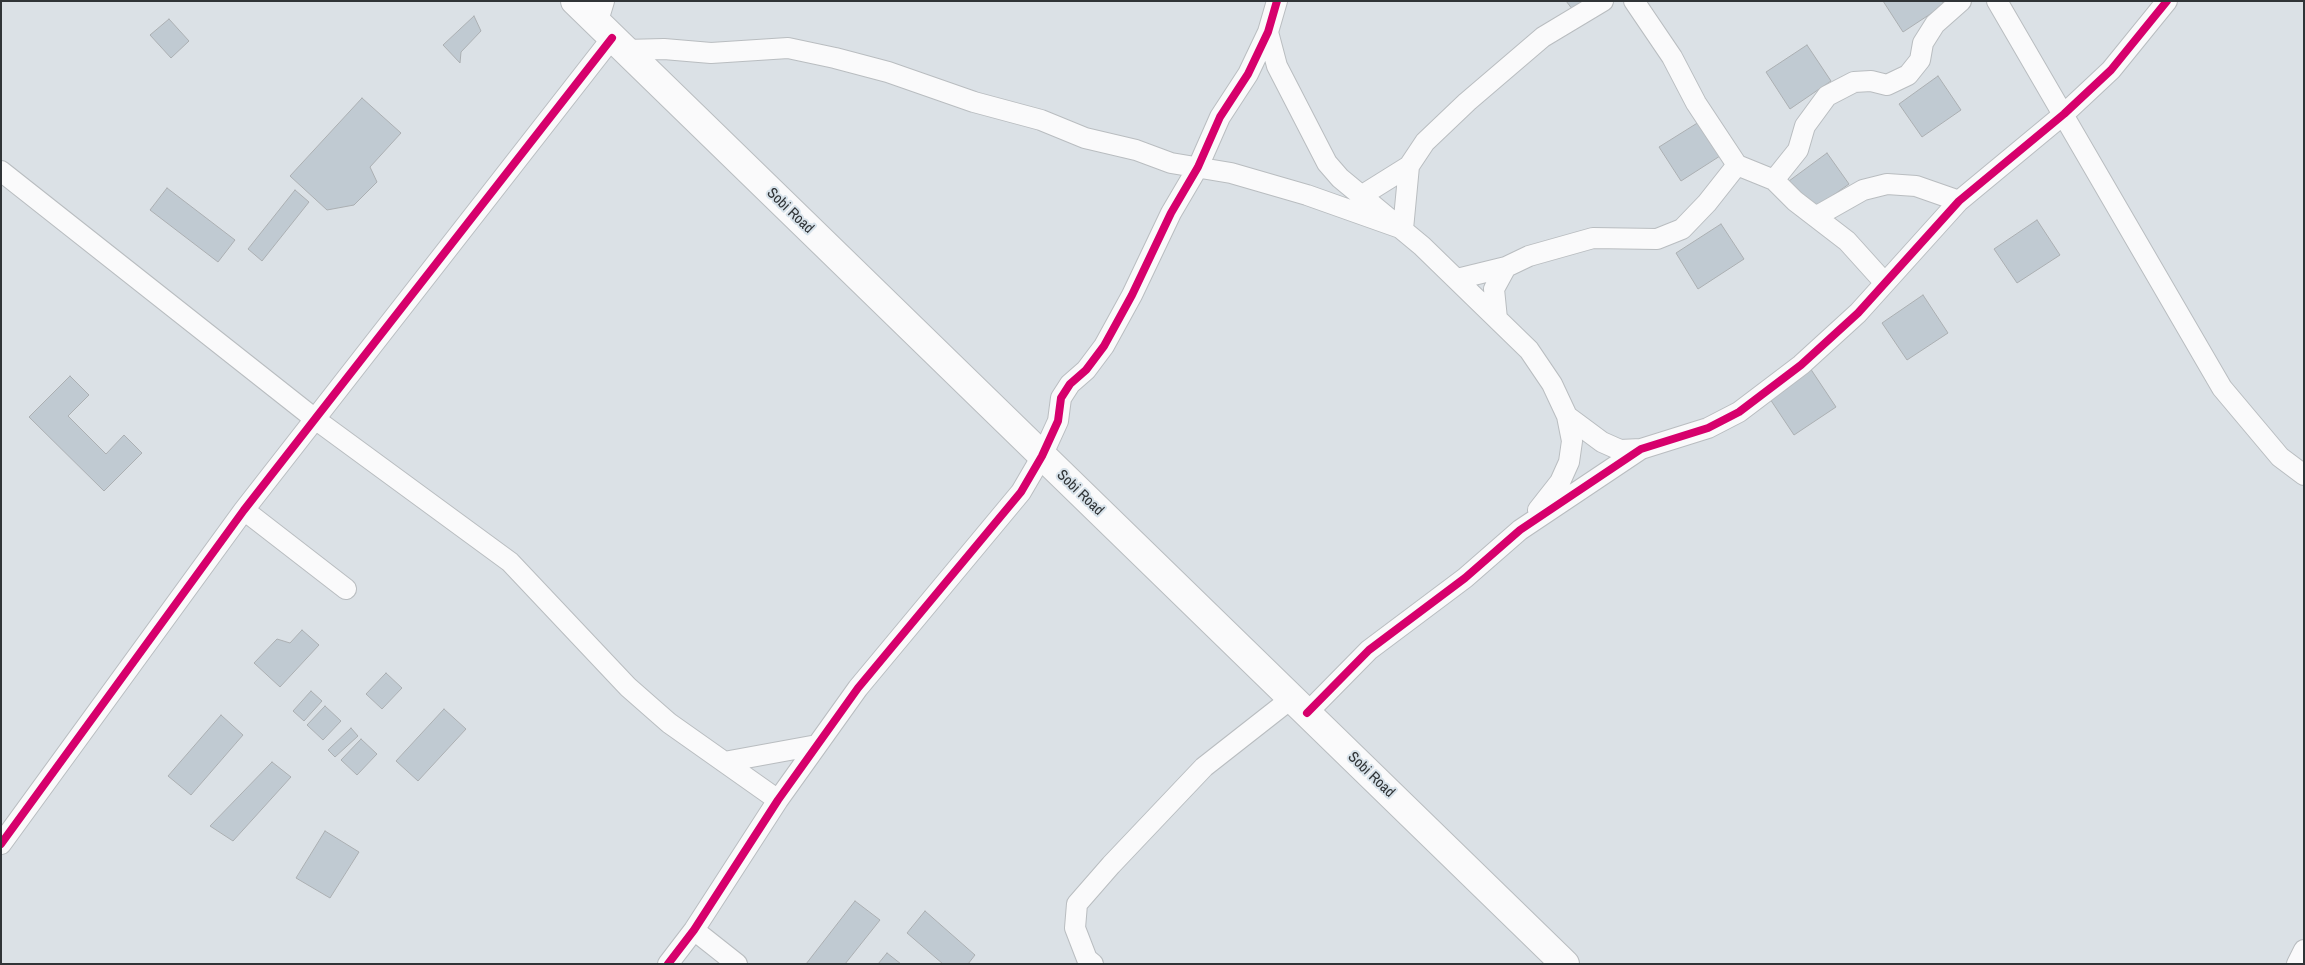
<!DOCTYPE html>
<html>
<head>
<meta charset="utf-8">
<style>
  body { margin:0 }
  #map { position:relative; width:2305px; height:965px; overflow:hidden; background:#dbe1e6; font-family:"Archivo Narrow",sans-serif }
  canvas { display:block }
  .frame { position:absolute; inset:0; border:2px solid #303437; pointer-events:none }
</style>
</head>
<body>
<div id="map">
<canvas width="2305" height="965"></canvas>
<div class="frame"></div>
</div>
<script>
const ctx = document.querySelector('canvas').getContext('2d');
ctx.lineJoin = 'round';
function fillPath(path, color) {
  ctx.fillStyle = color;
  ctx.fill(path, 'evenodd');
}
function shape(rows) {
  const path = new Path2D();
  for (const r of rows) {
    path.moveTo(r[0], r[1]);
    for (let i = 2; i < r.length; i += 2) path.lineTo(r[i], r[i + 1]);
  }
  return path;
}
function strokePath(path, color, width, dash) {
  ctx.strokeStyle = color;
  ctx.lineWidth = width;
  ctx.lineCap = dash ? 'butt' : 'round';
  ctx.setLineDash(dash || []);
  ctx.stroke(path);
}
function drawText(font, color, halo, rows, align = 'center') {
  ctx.font = font + ' "Archivo Narrow",sans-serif';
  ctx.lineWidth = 4;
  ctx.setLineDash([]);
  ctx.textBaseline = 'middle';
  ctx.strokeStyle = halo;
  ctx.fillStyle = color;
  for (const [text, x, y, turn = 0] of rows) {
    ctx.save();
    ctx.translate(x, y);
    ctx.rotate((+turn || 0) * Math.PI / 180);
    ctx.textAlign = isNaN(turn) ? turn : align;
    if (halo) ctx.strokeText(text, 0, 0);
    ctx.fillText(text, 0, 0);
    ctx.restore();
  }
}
const building = shape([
  [1566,1,1585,1,1573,10,1566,1],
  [1883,1,1942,1,1944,5,1903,32,1883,1],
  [474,16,481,31,461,52,460,63,443,45,474,16],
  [169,19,189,41,171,58,150,35,169,19],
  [1807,45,1831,81,1790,109,1766,72,1807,45],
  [1938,76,1961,110,1922,137,1899,104,1938,76],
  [362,98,401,133,370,167,377,182,354,205,327,210,290,176,362,98],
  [1699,122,1720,156,1681,181,1659,147,1699,122],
  [1827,153,1849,184,1811,211,1789,181,1827,153],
  [167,188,235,240,218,262,150,210,167,188],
  [295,190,309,202,262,261,248,249,295,190],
  [2037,220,2060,255,2017,283,1994,249,2037,220],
  [1721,224,1744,259,1698,289,1676,253,1721,224],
  [1923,295,1948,333,1907,360,1882,323,1923,295],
  [1810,368,1836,407,1794,435,1768,396,1810,368],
  [70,376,89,395,68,416,106,454,124,435,142,453,104,491,29,417,70,376],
  [302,630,319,645,280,687,254,663,277,639,290,643,302,630],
  [386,673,402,688,382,709,366,694,386,673],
  [311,691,322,701,304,721,293,711,311,691],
  [325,706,341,721,323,740,307,725,325,706],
  [444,709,466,729,418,781,396,761,444,709],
  [221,715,243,735,191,795,168,776,221,715],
  [351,728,358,736,335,757,328,750,351,728],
  [361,739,377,754,357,775,341,760,361,739],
  [272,762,291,777,233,841,210,826,272,762],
  [325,831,359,852,330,898,296,878,325,831],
  [855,901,880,920,845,964,806,964,855,901],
  [925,911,975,955,968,964,943,964,907,933,925,911],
  [887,953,901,964,878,964,887,953]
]);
fillPath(building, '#c0cad2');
strokePath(building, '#abafb2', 1);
const minor = shape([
  [1634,1,1672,57,1696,103,1737,165,1774,180,1795,201,1847,241,1884,282],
  [1997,1,2222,388,2280,457,2304,475],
  [597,24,604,1],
  [1268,32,1277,66,1327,163,1340,178,1422,246,1529,350,1552,384,1567,416,1572,441,1569,462,1560,482,1538,510],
  [625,50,664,49,711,53,788,48,835,58,888,72,974,102,1041,120,1085,138,1136,150,1171,163,1231,173,1307,195,1403,229,1409,166],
  [1,171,315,419,510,562,628,687,669,723,778,800],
  [1774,180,1798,150,1805,126,1827,96,1854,82,1871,81,1887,85,1908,75,1920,60,1923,43,1935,24,1961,1],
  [1361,196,1409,166,1425,142,1467,102,1543,37,1603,1],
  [1817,216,1863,190,1887,184,1916,186,1959,201],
  [1457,279,1506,267,1529,256,1593,238,1657,239,1682,229,1707,203,1737,165],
  [1497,319,1494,289,1506,267],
  [1567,416,1602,442,1620,450,1641,449],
  [244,510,346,589],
  [1307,713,1369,650,1465,578,1520,530,1641,449,1708,428,1739,412,1801,365,1858,313,1959,201,2064,114,2111,70,2167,1],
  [724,762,817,745],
  [1,844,244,510,612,38],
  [694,930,737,964],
  [668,964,694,930,778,800,858,688,1021,492,1042,456,1058,421,1061,398,1070,384,1086,370,1104,346,1132,295,1171,213,1198,167,1220,117,1248,74,1268,32,1277,1],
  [1093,964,1087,959,1075,928,1077,904,1111,865,1204,767,1292,698],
  [2297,964,2304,950]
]);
const highway = shape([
  [575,1,1565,964]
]);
strokePath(minor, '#b9bdc0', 22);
strokePath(highway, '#b9bdc0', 30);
strokePath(minor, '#fafafb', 20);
strokePath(highway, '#fafafb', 28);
strokePath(shape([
  [1307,713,1369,650,1465,578,1520,530,1641,449,1708,428,1739,412,1801,365,1858,313,1959,201,2064,114,2111,70,2167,1],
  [1,844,244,510,612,38],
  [668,964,694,930,778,800,858,688,1021,492,1042,456,1058,421,1061,398,1070,384,1086,370,1104,346,1132,295,1171,213,1198,167,1220,117,1248,74,1268,32,1277,1]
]), '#d6006c', 8);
drawText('15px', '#303437', '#d7e2ea', [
  ["Sobi Road",790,211,44],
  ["Sobi Road",1080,493,44],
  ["Sobi Road",1371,775,44]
]);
</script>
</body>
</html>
